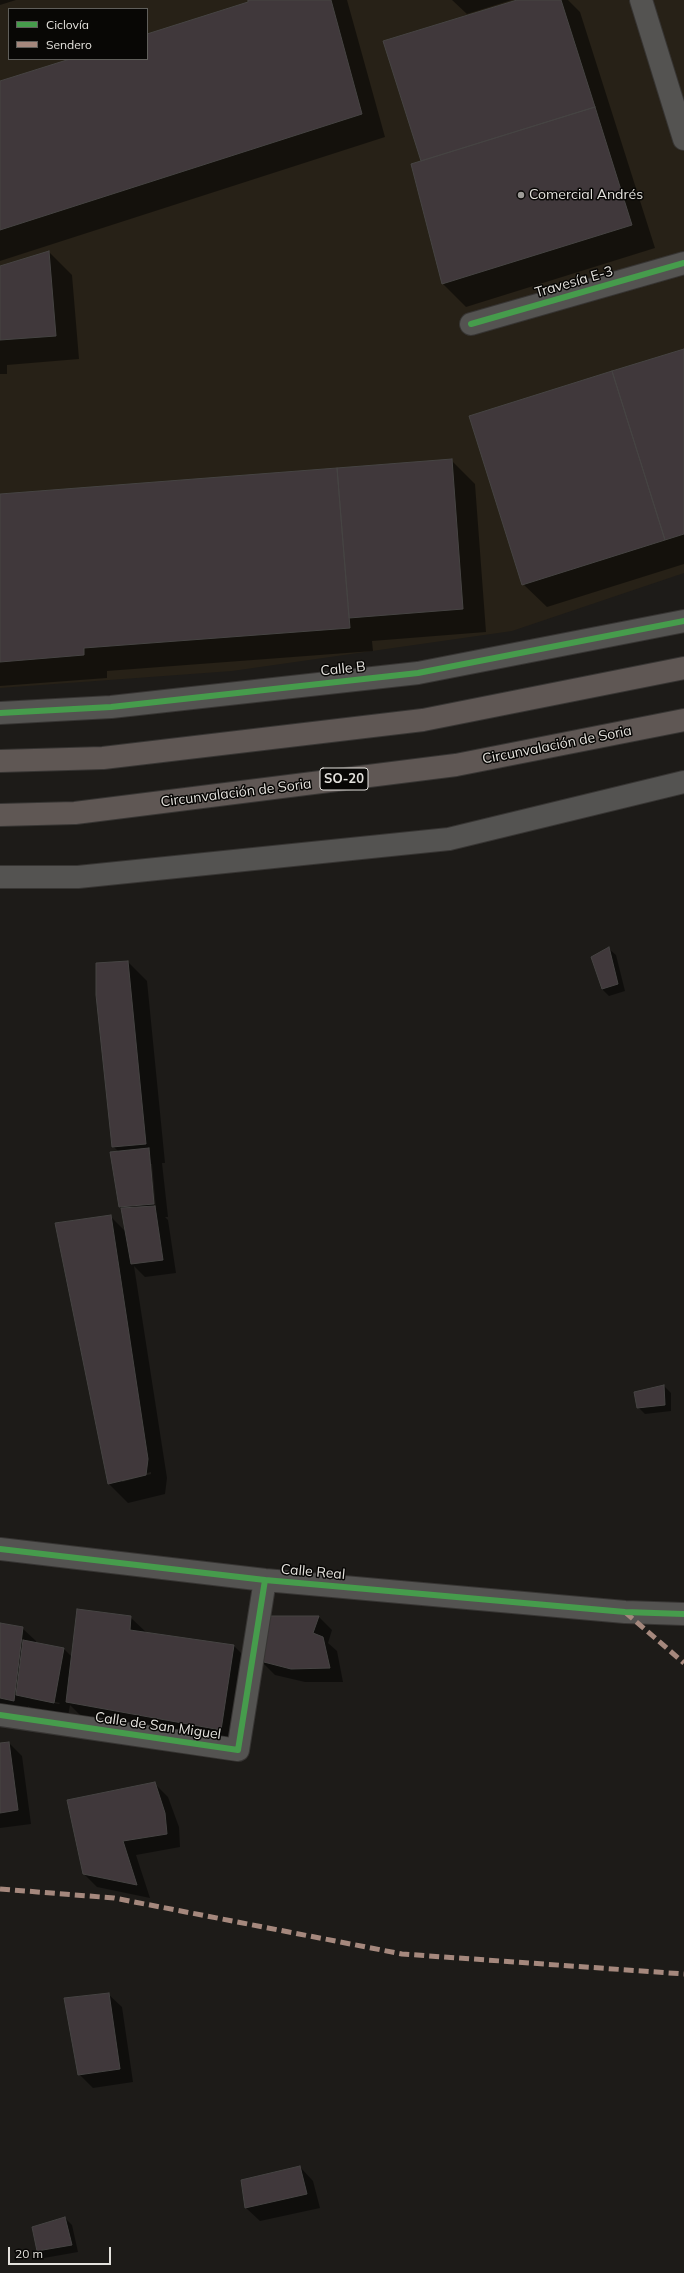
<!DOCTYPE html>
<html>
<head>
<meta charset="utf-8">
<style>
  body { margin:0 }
  #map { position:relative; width:684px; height:2273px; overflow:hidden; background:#1d1b18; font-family:Mulish,sans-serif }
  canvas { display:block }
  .legend { position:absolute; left:8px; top:8px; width:140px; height:52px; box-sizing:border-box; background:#080705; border:1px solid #605f5b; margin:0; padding:5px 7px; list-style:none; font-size:12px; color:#e4e2dd }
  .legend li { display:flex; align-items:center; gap:8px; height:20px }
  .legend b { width:20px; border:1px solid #605f5b }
  .scale { position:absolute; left:8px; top:2247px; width:103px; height:18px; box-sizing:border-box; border:2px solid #e4e2dd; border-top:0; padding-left:5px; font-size:12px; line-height:14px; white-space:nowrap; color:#e4e2dd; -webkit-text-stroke:3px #080705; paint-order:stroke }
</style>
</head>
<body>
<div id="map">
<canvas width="684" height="2273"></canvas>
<ul class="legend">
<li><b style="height:5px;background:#469c4c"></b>Ciclovía</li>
<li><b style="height:5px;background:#a5887d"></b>Sendero</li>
</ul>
<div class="scale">20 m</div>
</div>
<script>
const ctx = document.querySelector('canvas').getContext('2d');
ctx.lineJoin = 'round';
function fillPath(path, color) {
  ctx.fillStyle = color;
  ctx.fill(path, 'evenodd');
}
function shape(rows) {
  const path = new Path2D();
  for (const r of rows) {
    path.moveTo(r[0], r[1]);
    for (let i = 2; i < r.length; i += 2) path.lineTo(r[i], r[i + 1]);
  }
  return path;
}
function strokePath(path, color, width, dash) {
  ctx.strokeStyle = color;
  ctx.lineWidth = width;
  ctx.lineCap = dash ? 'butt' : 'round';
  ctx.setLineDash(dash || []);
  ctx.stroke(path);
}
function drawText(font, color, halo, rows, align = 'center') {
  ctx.font = font + ' Mulish,sans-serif';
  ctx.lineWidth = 3;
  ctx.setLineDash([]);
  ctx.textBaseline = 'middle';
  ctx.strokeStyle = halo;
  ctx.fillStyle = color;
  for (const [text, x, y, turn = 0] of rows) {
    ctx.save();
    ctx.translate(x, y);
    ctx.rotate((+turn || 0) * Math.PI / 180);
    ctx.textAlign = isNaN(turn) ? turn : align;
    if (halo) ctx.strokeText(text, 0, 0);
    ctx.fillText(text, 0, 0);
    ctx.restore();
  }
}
fillPath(shape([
  [0,0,684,0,684,573,512,631,232,671,0,688],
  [9,9,147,9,147,59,9,59]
]), '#272117');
fillPath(shape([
  [0,0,16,0,0,5],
  [249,0,347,0,385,137,0,261,0,82,73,59,147,59,147,35,250,2],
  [452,0,512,0,467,14],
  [520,0,568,0,580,12,655,248,466,307,443,284,412,165,422,162],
  [49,252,72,275,79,359,7,365,7,374,0,374,0,267],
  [684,350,684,564,547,607,523,584],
  [451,460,475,484,486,632,372,641,373,651,107,671,107,678,0,686,0,495],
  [609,949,616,955,625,991,609,996,602,989],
  [128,962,147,981,165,1163,162,1163,168,1217,165,1217,168,1220,176,1273,145,1277,134,1266,167,1478,165,1494,128,1503,109,1484,110,1216,126,1232,123,1210,120,1207,119,1152,113,1146],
  [150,1164,152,1164,156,1209,154,1209],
  [151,1472,151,1474,122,1482,122,1480],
  [664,1386,671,1393,671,1411,645,1414,638,1407],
  [130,1617,147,1633,234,1646,253,1665,240,1749,86,1721,70,1705,68,1716,31,1708,28,1706,27,1714,0,1708,0,1624,22,1628,36,1641,36,1644,64,1649,72,1657],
  [31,1697,60,1703,59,1704,31,1699],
  [319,1617,332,1630,328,1643,337,1651,343,1682,305,1682,275,1675,261,1661],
  [9,1743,22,1756,31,1824,0,1828,0,1745],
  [154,1783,168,1797,179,1827,180,1847,136,1855,150,1898,97,1887,83,1873],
  [108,1994,122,2007,133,2082,93,2088,79,2074],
  [300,2167,313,2181,320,2208,260,2221,246,2208],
  [65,2218,72,2225,78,2252,44,2258,38,2251]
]), '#0007');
const building = shape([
  [248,0,331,0,362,114,0,230,0,81,70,59,147,59,147,34,248,2,248,0],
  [517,0,561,0,595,107,421,161,383,41,517,0],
  [595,107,632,225,442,284,411,164,595,107],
  [49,251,56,336,0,340,0,266,49,251],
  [684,349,684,534,665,540,612,371,684,349],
  [612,371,665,540,522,585,469,416,612,371],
  [452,459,463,609,349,618,337,468,452,459],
  [337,468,350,628,84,648,84,655,0,662,0,494,337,468],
  [609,947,618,984,602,989,591,957,609,947],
  [128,961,146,1144,112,1147,96,995,96,963,128,961],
  [149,1148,154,1204,119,1207,110,1152,149,1148],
  [155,1206,163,1260,131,1264,121,1208,155,1206],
  [111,1215,148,1459,146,1475,108,1484,55,1223,111,1215],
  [664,1385,665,1405,637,1408,634,1392,664,1385],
  [77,1609,131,1616,130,1630,234,1645,221,1730,66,1702,77,1609],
  [266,1616,319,1616,313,1633,323,1637,330,1668,291,1669,260,1661,266,1616],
  [0,1623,23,1627,14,1701,0,1698,0,1623],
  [23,1640,64,1648,54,1703,16,1695,23,1640],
  [9,1742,18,1810,0,1813,0,1743,9,1742],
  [155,1782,165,1813,167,1834,123,1841,137,1885,83,1874,67,1800,155,1782],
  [109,1993,120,2069,78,2075,64,1998,109,1993],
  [300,2166,307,2194,245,2208,241,2180,300,2166],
  [65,2217,72,2245,37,2251,32,2227,65,2217]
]);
fillPath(building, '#40383b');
strokePath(building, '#464443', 1);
const minor = shape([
  [641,0,684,139],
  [471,324,684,263],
  [0,713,111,707,418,673,684,621],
  [0,877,78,877,449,839,684,782],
  [0,1549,265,1580,625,1612,684,1614],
  [0,1715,238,1750,265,1580]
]);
const highway = shape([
  [0,761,103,758,423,720,684,668],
  [0,815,75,813,456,765,684,720]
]);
strokePath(minor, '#373533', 24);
strokePath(highway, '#373533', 24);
strokePath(minor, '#545351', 22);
strokePath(highway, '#5f5754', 22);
strokePath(shape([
  [625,1612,684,1663],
  [0,1889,114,1898,402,1954,684,1974]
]), '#a5887d', 5, [10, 5]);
strokePath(shape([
  [471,324,684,263],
  [0,713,111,707,418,673,684,621],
  [0,1549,265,1580,625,1612,684,1614],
  [0,1715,238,1750,265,1580]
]), '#469c4c', 6);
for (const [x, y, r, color] of [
  [521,195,4,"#9e9c98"]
]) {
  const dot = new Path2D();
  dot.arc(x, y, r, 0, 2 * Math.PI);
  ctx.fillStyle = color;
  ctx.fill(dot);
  strokePath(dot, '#080705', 1.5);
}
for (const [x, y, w] of [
  [344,779,48]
]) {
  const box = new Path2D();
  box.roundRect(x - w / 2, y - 11, w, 22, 3);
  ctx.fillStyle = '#080705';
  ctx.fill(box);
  strokePath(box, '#e4e2dd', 1);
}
drawText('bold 13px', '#e4e2dd', null, [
  ["SO-20",344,779]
]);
drawText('14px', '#e4e2dd', '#080705', [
  ["Comercial Andrés",529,195]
], 'left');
drawText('14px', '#e4e2dd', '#080705', [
  ["Travesía E-3",574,282,-16],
  ["Calle B",343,669,-6],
  ["Circunvalación de Soria",557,745,-11],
  ["Circunvalación de Soria",236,793,-7],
  ["Calle Real",313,1572,5],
  ["Calle de San Miguel",158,1726,8]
]);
</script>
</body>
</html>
